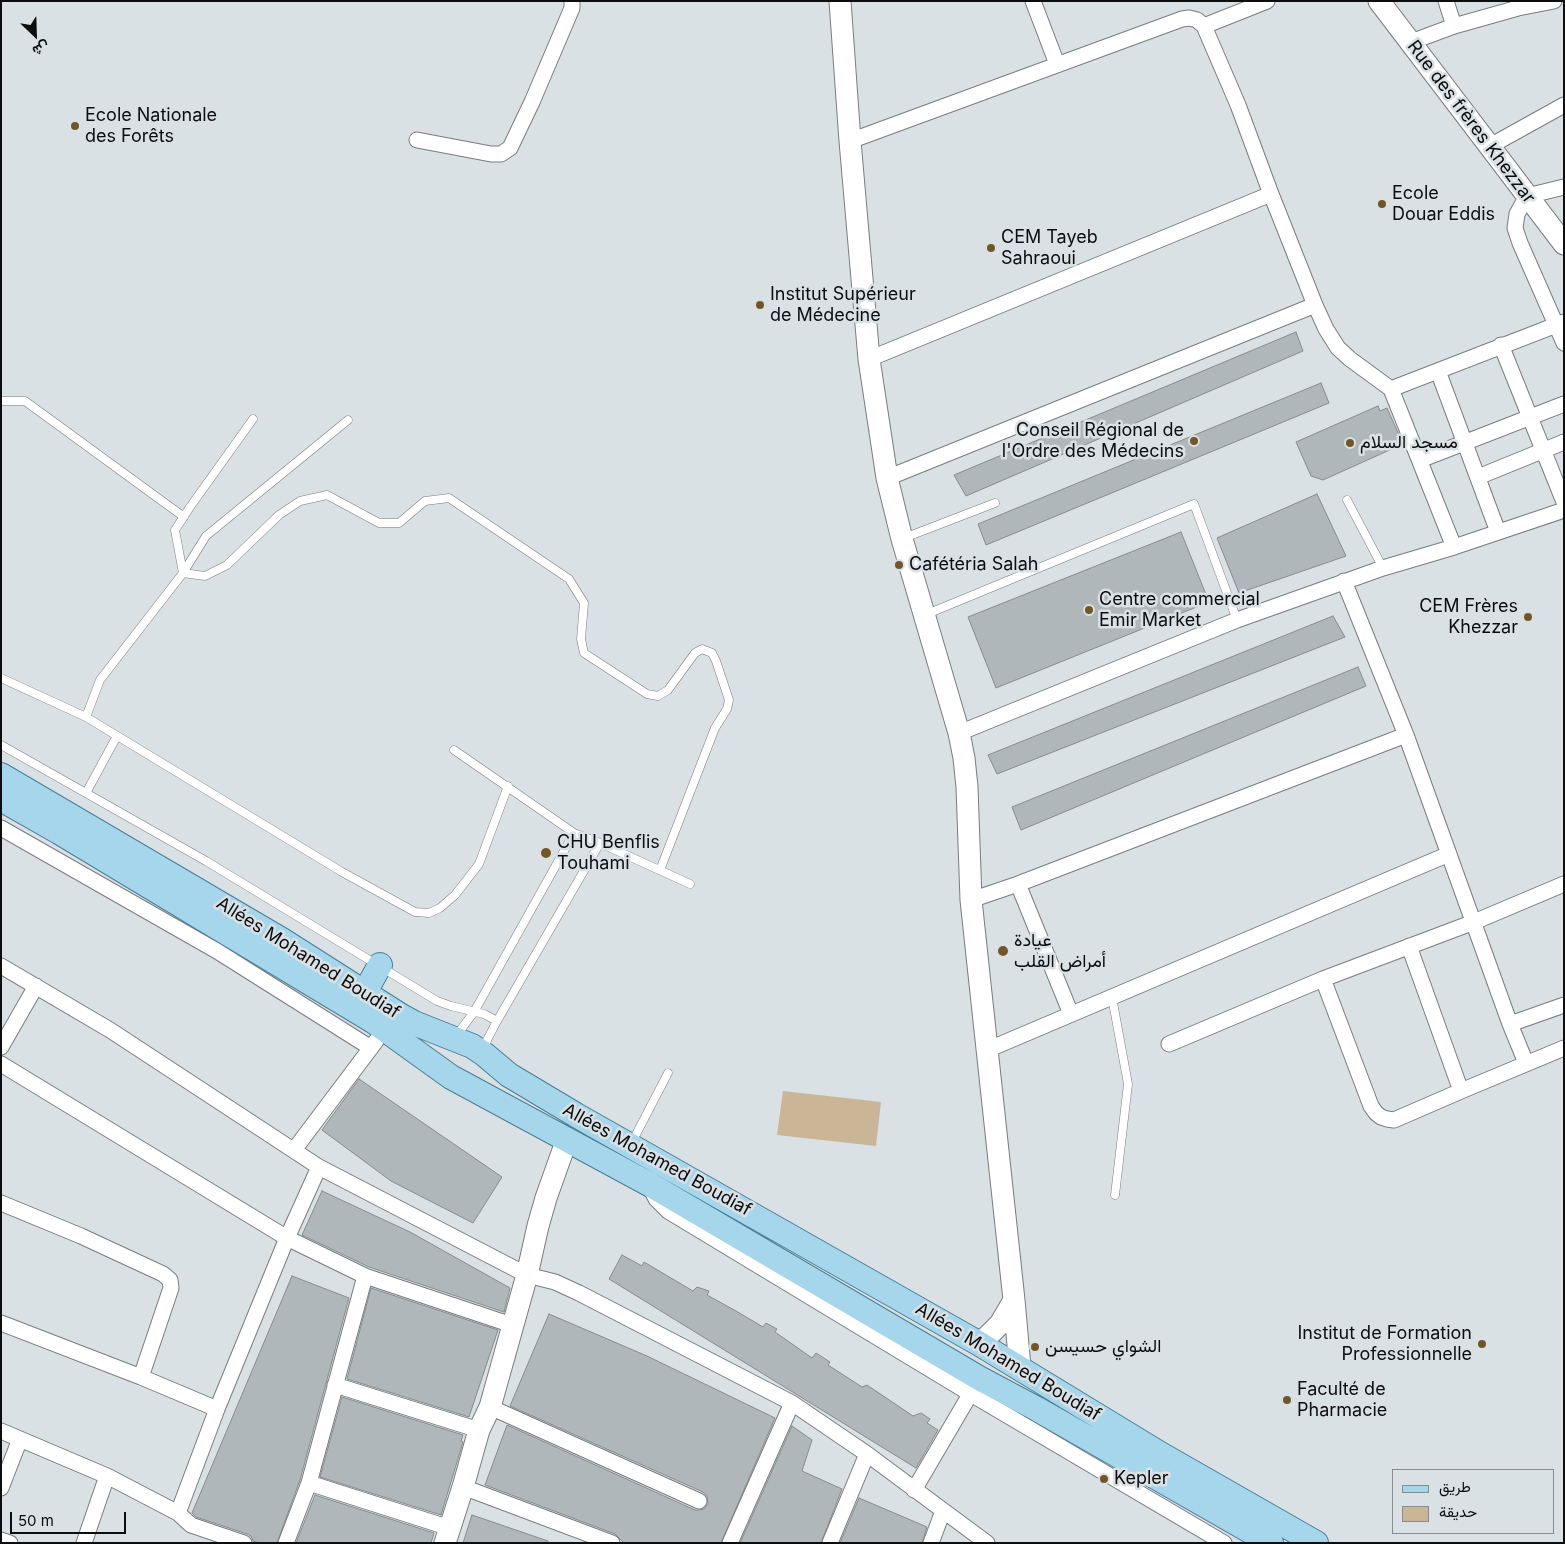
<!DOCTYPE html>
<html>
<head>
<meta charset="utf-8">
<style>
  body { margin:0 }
  #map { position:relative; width:1565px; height:1544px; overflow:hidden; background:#dae1e4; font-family:Inter,Vazirmatn,sans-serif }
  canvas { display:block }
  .frame { position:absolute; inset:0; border:2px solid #0b0d0e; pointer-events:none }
  .legend { position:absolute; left:1392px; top:1469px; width:162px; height:65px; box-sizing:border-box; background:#dae1e4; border:1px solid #878c8e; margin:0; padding:6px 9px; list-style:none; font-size:15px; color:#0b0d0e }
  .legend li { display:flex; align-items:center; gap:10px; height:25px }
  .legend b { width:25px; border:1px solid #878c8e }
  .north { position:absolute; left:10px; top:10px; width:50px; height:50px; -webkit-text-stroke:4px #dae1e4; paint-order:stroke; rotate:156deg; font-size:14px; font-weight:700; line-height:20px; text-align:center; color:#0b0d0e }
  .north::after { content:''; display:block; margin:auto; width:18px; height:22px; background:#0b0d0e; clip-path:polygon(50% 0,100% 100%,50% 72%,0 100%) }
  .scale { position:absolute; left:10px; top:1512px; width:116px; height:22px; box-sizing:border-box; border:2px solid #0b0d0e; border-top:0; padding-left:6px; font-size:15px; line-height:18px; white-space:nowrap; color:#0b0d0e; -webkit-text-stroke:4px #dae1e4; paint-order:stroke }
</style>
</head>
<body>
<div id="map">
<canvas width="1565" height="1544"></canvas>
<div class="frame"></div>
<ul class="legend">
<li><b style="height:6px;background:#a6d6eb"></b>طريق</li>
<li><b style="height:14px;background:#cab696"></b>حديقة</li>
</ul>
<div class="north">ش</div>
<div class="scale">50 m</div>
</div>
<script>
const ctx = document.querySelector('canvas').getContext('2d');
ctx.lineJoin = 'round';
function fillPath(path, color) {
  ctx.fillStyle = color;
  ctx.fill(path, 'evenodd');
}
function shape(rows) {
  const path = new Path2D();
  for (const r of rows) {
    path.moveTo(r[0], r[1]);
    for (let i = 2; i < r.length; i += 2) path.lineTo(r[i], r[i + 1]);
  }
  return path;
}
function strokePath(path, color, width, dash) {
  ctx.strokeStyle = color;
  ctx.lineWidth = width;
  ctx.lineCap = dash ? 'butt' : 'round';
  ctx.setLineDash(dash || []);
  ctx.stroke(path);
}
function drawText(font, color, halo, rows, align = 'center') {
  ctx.font = font + ' Inter,Vazirmatn,sans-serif';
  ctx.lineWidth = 5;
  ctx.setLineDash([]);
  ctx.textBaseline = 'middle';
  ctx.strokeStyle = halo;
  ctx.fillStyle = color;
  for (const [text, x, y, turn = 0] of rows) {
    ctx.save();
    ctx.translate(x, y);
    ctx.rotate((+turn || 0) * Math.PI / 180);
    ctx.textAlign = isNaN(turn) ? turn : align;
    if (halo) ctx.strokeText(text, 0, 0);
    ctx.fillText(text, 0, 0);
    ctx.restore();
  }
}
fillPath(shape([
  [783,1091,881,1102,876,1146,777,1135]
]), '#cab696');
const building = shape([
  [1296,332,1303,351,966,496,954,475,1296,332],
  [1321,383,1329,403,986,545,978,524,1321,383],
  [1378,406,1380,411,1387,408,1403,444,1323,480,1311,476,1296,442,1378,406],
  [1317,494,1346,556,1239,593,1217,538,1317,494],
  [1181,532,1209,602,996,688,968,617,1181,532],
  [1333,616,1345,637,997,774,988,755,1333,616],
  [1358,667,1366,686,1021,830,1012,807,1358,667],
  [359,1079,502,1177,473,1223,391,1181,322,1130,359,1079],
  [322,1191,410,1232,510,1288,504,1312,369,1267,302,1235,322,1191],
  [622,1255,642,1266,644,1262,693,1291,697,1287,709,1291,707,1295,736,1311,763,1327,766,1323,777,1329,775,1332,812,1358,816,1353,830,1362,828,1365,862,1387,867,1385,913,1416,921,1413,930,1419,927,1423,938,1430,916,1468,609,1279,622,1255],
  [292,1276,349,1298,300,1480,277,1543,259,1543,253,1541,251,1536,247,1534,196,1517,192,1513,292,1276],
  [371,1288,498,1330,469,1417,347,1379,371,1288],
  [549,1314,647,1356,775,1418,721,1543,624,1543,615,1534,485,1485,507,1425,695,1510,699,1510,704,1509,708,1504,707,1496,703,1492,510,1406,549,1314],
  [342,1397,463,1435,461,1441,463,1442,441,1515,320,1477,342,1397],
  [792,1426,812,1440,802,1471,842,1489,821,1543,740,1543,792,1426],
  [315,1495,434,1533,431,1543,296,1543,315,1495],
  [859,1498,927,1527,922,1543,840,1543,859,1498],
  [472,1515,548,1541,548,1543,463,1543,472,1515]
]);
fillPath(building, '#b0b7ba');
strokePath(building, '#858b8e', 1);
const lane = shape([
  [1,401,25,401,184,517],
  [253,419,190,507,175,530,183,573,205,576,227,565,279,515,300,501,327,495,379,523,399,523,425,501,449,498,569,579,584,603,581,639,584,653,647,694,658,696,668,690,695,653,702,649,712,653,716,661,729,700,727,709,715,728,660,870],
  [1347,500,1383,568],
  [904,538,995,503],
  [927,614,1194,504,1237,620],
  [1,678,86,717,342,872,415,912,429,913,440,908,455,895,479,864,508,786],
  [86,717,100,680,183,573,206,536,348,420],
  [1,745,206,861,437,1001,451,1006,484,1014,497,1021],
  [454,750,574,833,600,843,690,884],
  [86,793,117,736],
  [1112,997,1128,1084,1115,1195],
  [456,1036,474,1012,574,833],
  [484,1052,487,1040,497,1021,600,843],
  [631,1144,668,1073]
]);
const street = shape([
  [1033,1,1057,64],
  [1446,1,1454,26],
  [1204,26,1267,1],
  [1411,42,1454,26,1518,8,1554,1],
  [417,140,491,154,501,154,510,148,532,102,572,8,572,1],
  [850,141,1182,19,1189,18,1197,20,1204,26,1238,105,1271,194,1315,305,1326,329,1338,348,1350,359,1391,389,1564,322],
  [1490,146,1564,105],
  [1564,187,1527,196,1517,214,1515,228,1520,243,1564,343],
  [1501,345,1564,502],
  [869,359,1271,194],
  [1438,371,1498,532],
  [1391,389,1454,547],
  [1420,460,1564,404],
  [1478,477,1564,442],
  [887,478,1315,305],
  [1344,581,1406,735,1510,1024,1564,1005],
  [959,733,1237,620,1383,568,1454,547,1564,510],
  [1,828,217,951,371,1048],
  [1018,884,1071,1014],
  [971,900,1018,884,1406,735],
  [1,966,110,1030,319,1167,527,1275,555,1282,579,1293,792,1403,867,1454,987,1543],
  [1323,979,1371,1106,1376,1113,1381,1117,1387,1119,1394,1120,1461,1091,1409,946],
  [1510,1024,1526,1063],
  [1169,1044,1323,979,1474,922,1564,884],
  [1,1047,36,986],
  [987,1050,1449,854],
  [1,1064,287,1238,365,1276,512,1325],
  [1461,1091,1564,1048],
  [294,1150,376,1041],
  [650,1187,656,1199,668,1211,971,1394,1224,1543],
  [1,1203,81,1236,163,1274,170,1280,171,1288,141,1377],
  [1,1323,141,1377,217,1409],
  [335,1385,479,1430],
  [490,1407,699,1501],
  [1,1431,107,1476,178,1513,217,1409,287,1238,319,1167],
  [309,1483,450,1528],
  [463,1487,612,1543],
  [1,1488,20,1439],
  [914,1490,975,1386],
  [178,1513,191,1525,244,1543],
  [1,1540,10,1543],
  [84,1543,107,1476],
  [286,1543,309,1483,365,1276],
  [730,1543,792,1403],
  [830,1543,867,1454],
  [931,1543,943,1511]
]);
const secondary = shape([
  [840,1,850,141,869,359,887,478,902,539,959,733,964,758,967,787,971,900,1014,1300,1020,1367],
  [1379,1,1564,244],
  [978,1343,988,1336,1000,1324,1014,1300],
  [445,1543,463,1487,479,1430,490,1407,527,1275,538,1226,546,1198,567,1139]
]);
const primary = shape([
  [1,775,282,940,403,1017,414,1023,472,1046,484,1054,509,1075,576,1115,978,1343,1162,1455,1316,1543],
  [1,799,59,832,373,1021,451,1077,649,1184,979,1378,1037,1409,1271,1543],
  [365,992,380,965]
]);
strokePath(lane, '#777d80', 9);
strokePath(street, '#777d80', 17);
strokePath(secondary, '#777d80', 23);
strokePath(primary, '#497e95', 26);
strokePath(lane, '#fff', 8);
strokePath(street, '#fff', 15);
strokePath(secondary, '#fff', 21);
strokePath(primary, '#a6d6eb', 24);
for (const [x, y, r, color] of [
  [75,126,5,"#715628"],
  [1382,204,5,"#715628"],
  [991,248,5,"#715628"],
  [760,305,5,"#715628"],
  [1194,441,5,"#715628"],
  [1350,443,5,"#715628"],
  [899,565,5,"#715628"],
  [1089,610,5,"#715628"],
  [1528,617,5,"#715628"],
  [546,853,6,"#715628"],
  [1003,951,6,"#715628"],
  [1482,1344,5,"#715628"],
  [1035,1347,5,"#715628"],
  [1287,1400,5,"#715628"],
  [1104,1479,5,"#715628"]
]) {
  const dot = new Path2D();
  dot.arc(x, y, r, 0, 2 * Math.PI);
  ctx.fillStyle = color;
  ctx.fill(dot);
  strokePath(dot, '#dae1e4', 2);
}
drawText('18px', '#0b0d0e', '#dae1e4', [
  ["Ecole Nationale",85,116],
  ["des Forêts",85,137],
  ["Ecole",1392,194],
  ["Douar Eddis",1392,215],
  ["CEM Tayeb",1001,238],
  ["Sahraoui",1001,259],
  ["Institut Supérieur",770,295],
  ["de Médecine",770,316],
  ["Conseil Régional de",1184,431,"right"],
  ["l'Ordre des Médecins",1184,452,"right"],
  ["مسجد السلام",1360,443],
  ["Cafétéria Salah",909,565],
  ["Centre commercial",1099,600],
  ["Emir Market",1099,621],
  ["CEM Frères",1518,607,"right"],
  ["Khezzar",1518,628,"right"],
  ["CHU Benflis",557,843],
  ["Touhami",557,864],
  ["عيادة",1014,941],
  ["أمراض القلب",1014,962],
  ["Institut de Formation",1472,1334,"right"],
  ["Professionnelle",1472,1355,"right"],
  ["الشواي حسيسن",1045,1347],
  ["Faculté de",1297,1390],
  ["Pharmacie",1297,1411],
  ["Kepler",1114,1479]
], 'left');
drawText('18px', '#0b0d0e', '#dae1e4', [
  ["Rue des frères Khezzar",1471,122,53],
  ["Allées Mohamed Boudiaf",308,958,32],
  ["Allées Mohamed Boudiaf",657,1160,29],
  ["Allées Mohamed Boudiaf",1008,1362,31]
]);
</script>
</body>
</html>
